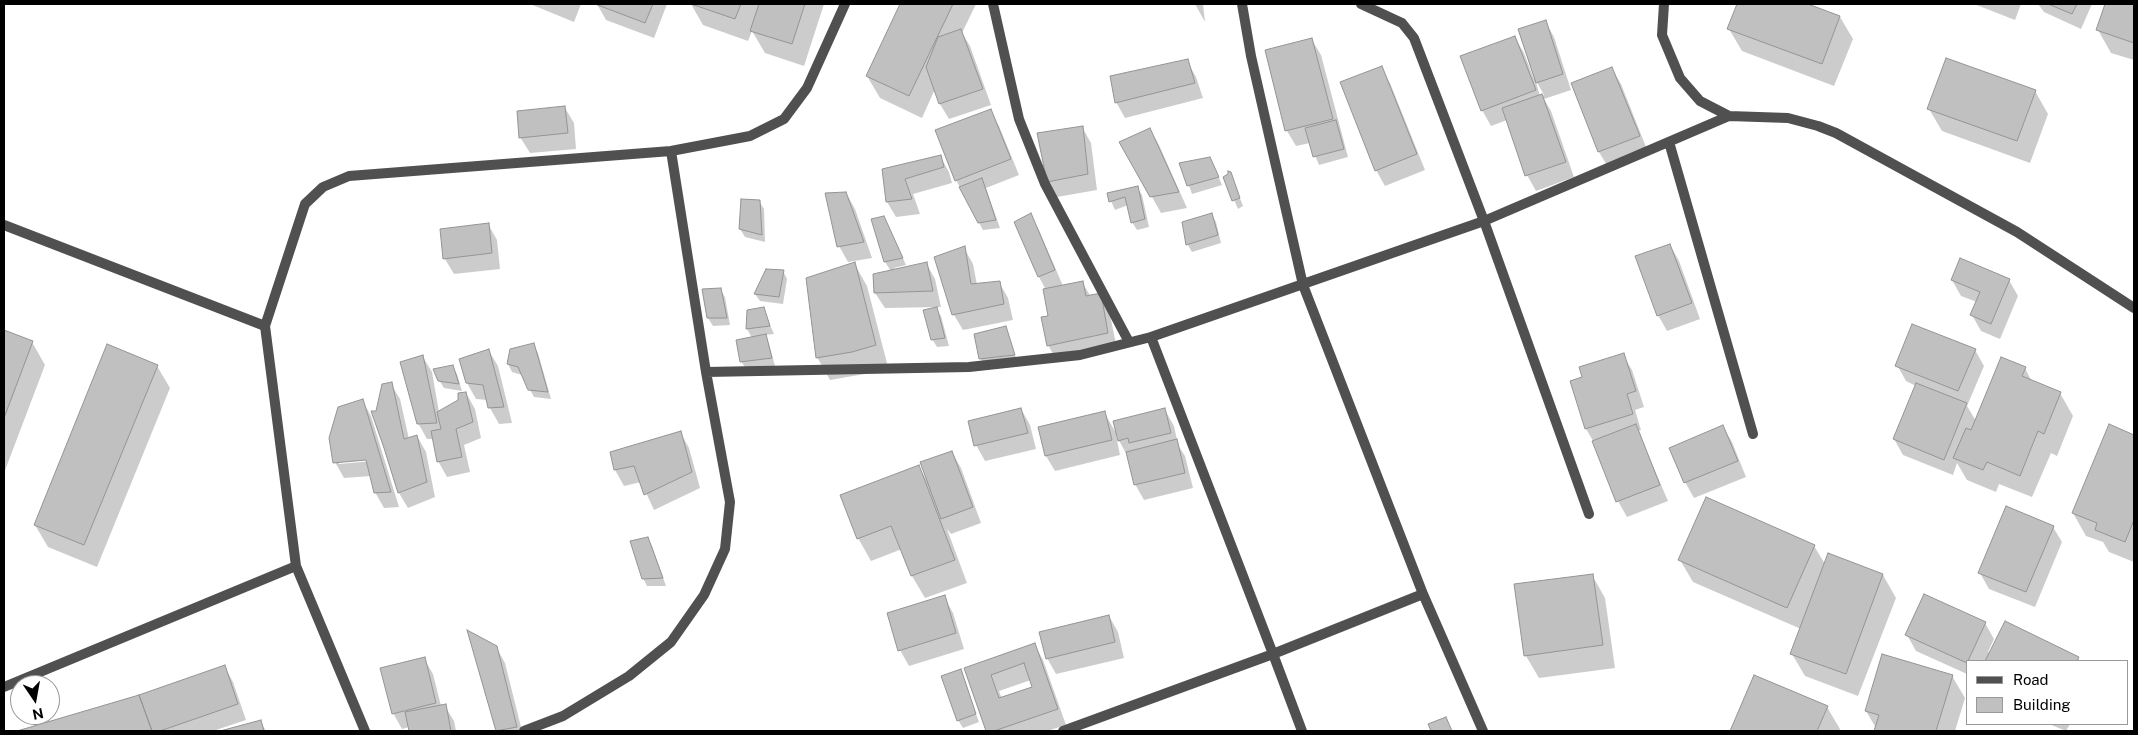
<!DOCTYPE html>
<html>
<head>
<meta charset="utf-8">
<style>
  body { margin:0 }
  #map { position:relative; width:2138px; height:735px; overflow:hidden; background:#fff; font-family:"Public Sans",sans-serif }
  canvas { display:block }
  .frame { position:absolute; inset:0; border:5px solid #000; pointer-events:none }
  .legend { position:absolute; left:1966px; top:660px; width:162px; height:65px; box-sizing:border-box; background:#fff; border:1px solid #999; margin:0; padding:6px 9px; list-style:none; font-size:15px; color:#000 }
  .legend li { display:flex; align-items:center; gap:10px; height:25px }
  .legend b { width:25px; border:1px solid #999 }
  .north { position:absolute; left:10px; top:675px; width:50px; height:50px; box-sizing:border-box; background:#fff; border:1px solid #999; border-radius:50%; rotate:168deg; font-size:14px; font-weight:700; line-height:20px; text-align:center; color:#000 }
  .north::after { content:''; display:block; margin:auto; width:18px; height:22px; background:#000; clip-path:polygon(50% 0,100% 100%,50% 72%,0 100%) }
</style>
</head>
<body>
<div id="map">
<canvas width="2138" height="735"></canvas>
<div class="frame"></div>
<ul class="legend">
<li><b style="height:6px;background:#505050"></b>Road</li>
<li><b style="height:14px;background:#c0c0c0"></b>Building</li>
</ul>
<div class="north">N</div>
</div>
<script>
const ctx = document.querySelector('canvas').getContext('2d');
ctx.lineJoin = 'round';
function fillPath(path, color) {
  ctx.fillStyle = color;
  ctx.fill(path, 'evenodd');
}
function shape(rows) {
  const path = new Path2D();
  for (const r of rows) {
    path.moveTo(r[0], r[1]);
    for (let i = 2; i < r.length; i += 2) path.lineTo(r[i], r[i + 1]);
  }
  return path;
}
function strokePath(path, color, width, dash) {
  ctx.strokeStyle = color;
  ctx.lineWidth = width;
  ctx.lineCap = dash ? 'butt' : 'round';
  ctx.setLineDash(dash || []);
  ctx.stroke(path);
}
fillPath(shape([
  [530,4,581,4,574,22],
  [597,4,667,4,654,38,606,20],
  [691,4,824,4,804,66,765,53,752,31,748,41,703,25],
  [901,4,976,4,962,33,970,46,991,105,949,119,940,104,935,89,922,118,880,98,867,76],
  [1192,4,1203,4,1205,22,1195,4],
  [1739,4,1805,4,1840,17,1853,39,1834,86,1742,51,1729,29],
  [1974,4,2021,4,2015,20],
  [2038,4,2092,4,2081,29,2044,12],
  [2106,4,2134,4,2134,60,2111,53,2098,30],
  [1545,21,1554,37,1571,90,1544,99,1551,111,1574,177,1536,191,1527,175,1507,120,1491,126,1482,110,1515,38,1524,53,1534,79,1536,78],
  [1535,79,1544,95,1540,96],
  [1312,40,1321,55,1348,157,1319,165,1310,143,1296,146,1287,131],
  [1187,61,1196,77,1203,98,1125,118,1116,102],
  [1381,68,1390,83,1425,170,1385,186,1376,170],
  [1612,69,1621,84,1648,152,1608,167,1599,152,1572,84],
  [2035,91,2048,114,2030,163,1942,131,1929,109],
  [565,108,574,123,576,149,530,153,520,137],
  [990,110,999,126,1019,175,986,188,1000,228,983,230,956,180],
  [1082,127,1091,143,1097,190,1057,197,1048,181],
  [1150,129,1159,145,1187,208,1161,213,1121,142],
  [940,156,949,172,952,183,913,194,920,214,896,217,887,202,883,170],
  [1181,164,1214,166,1222,185,1192,194],
  [1230,173,1243,206,1238,209,1224,177],
  [1137,187,1142,195,1149,227,1137,230,1132,222,1128,205,1115,210,1108,194],
  [846,193,855,209,872,258,848,262,839,246],
  [759,201,764,209,765,242,745,237,740,229],
  [1211,214,1216,222,1221,243,1192,252,1188,245,1183,223],
  [1030,215,1039,230,1063,286,1082,282,1091,297,1100,295,1109,310,1117,349,1057,361,1048,345,1049,317,1046,290,1039,277],
  [488,224,497,240,500,269,454,274,445,259],
  [888,225,906,265,894,268,895,270,926,263,935,279,941,307,885,308,875,293,891,271,885,262],
  [1670,245,1679,261,1700,319,1667,331,1658,315],
  [964,248,973,264,977,285,999,282,1008,298,1013,320,963,330,954,315],
  [854,263,867,286,888,367,865,374,830,380,817,357],
  [783,271,787,279,783,304,760,301,755,294],
  [1952,280,2009,280,2018,296,2000,339,1981,331,1972,315,1977,302,1961,296],
  [720,289,725,297,730,325,713,326,708,318],
  [763,309,774,334,765,335,769,344,775,366,746,369,741,361,752,338,747,329,748,311],
  [936,309,941,316,949,346,937,347,932,339],
  [1005,328,1018,363,985,366,980,358],
  [4,332,32,342,45,365,4,473],
  [533,345,538,353,551,399,534,397,522,375,512,372,508,364],
  [1975,350,1984,366,1967,406,1976,421,2025,368,2032,382,2060,393,2073,416,2057,456,2051,453,2032,497,1999,484,1996,492,1967,480,1957,463,1953,475,1903,455,1894,439,1916,386,1906,381,1897,365],
  [489,351,498,366,512,423,499,424,490,408,488,400,476,399,467,383],
  [1623,355,1632,370,1644,407,1635,410,1641,430,1638,431,1668,501,1627,517,1618,501,1595,444,1586,429,1571,381,1584,378],
  [423,357,432,372,439,412,459,401,466,393,475,409,481,438,464,445,470,472,447,477,438,461,434,439,427,439,418,423],
  [157,366,170,388,97,567,48,547,35,525],
  [452,366,457,374,462,391,444,388,439,380],
  [391,384,400,399,409,439,417,436,426,452,435,497,408,508,399,493,377,412],
  [362,400,371,416,399,507,384,508,375,492,371,476,344,478,335,462],
  [372,458,373,461,339,464,339,461],
  [1021,409,1030,425,1036,449,985,461,976,445],
  [1165,410,1174,426,1178,445,1185,456,1193,488,1144,500,1135,484,1128,457,1116,435,1120,455,1055,471,1046,456,1104,412,1116,433],
  [2109,426,2134,436,2134,562,2109,552,2103,542,2086,536,2073,513],
  [1723,427,1732,442,1746,477,1694,498,1685,482],
  [680,432,689,448,700,488,654,510,641,482,624,486,615,470,611,453],
  [952,452,961,468,981,523,951,534,947,529,967,583,925,598,912,576,902,549,871,561,858,538,919,467,927,481],
  [2053,527,2062,542,2035,607,1989,589,1980,573],
  [647,538,652,546,666,586,647,586,643,578],
  [1814,546,1825,564,1829,555,1883,575,1896,598,1858,696,1805,676,1792,654,1801,629,1693,582,1680,560],
  [1592,575,1605,598,1615,668,1539,678,1526,656],
  [944,597,953,613,964,649,909,666,900,650],
  [1109,616,1118,632,1124,658,1056,674,1047,658],
  [1985,623,1994,639,1988,652,1990,653,2078,658,2080,661,1967,661,1967,674,1916,651,1907,635],
  [1034,644,1043,660,1066,725,1047,731,987,731,965,668],
  [1031,680,1034,688,1002,699,999,691],
  [496,647,505,663,522,731,497,730],
  [424,659,433,674,441,706,445,706,454,721,456,731,410,731,409,727,402,729,393,713],
  [224,666,233,682,246,720,213,731,22,731,140,696],
  [960,671,979,722,963,728,958,720],
  [1755,676,1827,707,1840,729,1839,731,1732,731],
  [1952,676,1965,698,1955,731,1876,731,1876,728,1866,711],
  [260,721,266,731,225,731],
  [2049,724,2070,724,2066,731]
]), '#0003');
const building = shape([
  [595,4,653,4,645,23,595,4],
  [691,4,741,4,735,19,691,4],
  [759,4,805,4,792,44,750,31,759,4],
  [900,4,953,4,909,96,866,76,900,4],
  [1737,4,1808,4,1840,16,1822,64,1727,29,1737,4],
  [2048,4,2077,4,2072,14,2048,4],
  [2105,4,2134,4,2134,43,2096,30,2105,4],
  [1546,20,1563,74,1536,83,1518,29,1546,20],
  [961,29,983,89,939,104,926,67,938,37,961,29],
  [1515,36,1536,90,1481,111,1460,56,1515,36],
  [1312,38,1333,119,1285,131,1265,50,1312,38],
  [1946,58,2036,90,2017,141,1927,109,1946,58],
  [1188,59,1195,83,1115,103,1110,76,1188,59],
  [1382,66,1417,154,1375,171,1340,82,1382,66],
  [1612,67,1640,136,1598,152,1571,83,1612,67],
  [1542,94,1566,162,1525,176,1502,108,1542,94],
  [565,106,568,133,519,138,517,111,565,106],
  [991,109,1011,159,955,181,935,130,991,109],
  [1336,120,1344,149,1313,157,1305,128,1336,120],
  [1083,126,1088,174,1047,182,1037,133,1083,126],
  [1150,128,1179,192,1150,197,1119,142,1150,128],
  [941,155,944,167,905,179,912,199,886,202,882,169,941,155],
  [1210,157,1219,177,1187,186,1179,163,1210,157],
  [1228,171,1231,172,1240,198,1232,201,1223,177,1228,174,1228,171],
  [982,178,996,220,978,223,959,187,982,178],
  [1138,186,1145,219,1131,223,1125,197,1109,202,1107,193,1138,186],
  [846,192,864,242,837,247,825,193,846,192],
  [741,199,760,200,762,235,739,229,741,199],
  [1031,213,1055,270,1038,277,1014,222,1031,213],
  [1212,213,1218,235,1186,245,1182,222,1212,213],
  [884,216,903,258,884,262,871,219,884,216],
  [489,223,492,253,443,259,440,229,489,223],
  [1670,244,1692,303,1657,316,1635,256,1670,244],
  [965,246,971,284,1000,281,1004,304,952,315,934,257,965,246],
  [1960,258,2010,279,1991,324,1970,315,1980,292,1951,280,1960,258],
  [855,262,876,345,852,352,816,358,806,278,855,262],
  [927,262,933,291,874,293,873,274,927,262],
  [766,269,784,270,779,297,754,294,766,269],
  [1083,281,1086,296,1101,293,1108,333,1047,346,1041,317,1048,316,1043,289,1083,281],
  [721,288,727,318,707,318,702,289,721,288],
  [764,307,770,326,746,329,747,310,764,307],
  [937,307,945,338,931,340,923,310,937,307],
  [1912,324,1976,349,1958,391,1895,366,1912,324],
  [1006,326,1015,355,979,359,974,334,1006,326],
  [4,330,33,341,4,418,4,330],
  [766,334,772,358,740,362,736,340,766,334],
  [534,343,548,392,528,390,518,367,507,364,510,349,534,343],
  [107,344,158,365,84,545,34,525,107,344],
  [489,349,504,407,488,408,483,385,466,383,459,359,489,349],
  [1624,353,1636,391,1627,394,1633,414,1585,429,1570,381,1582,377,1579,367,1624,353],
  [423,355,437,423,417,424,400,362,423,355],
  [2001,357,2026,367,2022,376,2061,392,2044,434,2038,431,2020,476,1987,462,1983,470,1953,458,1966,428,1971,430,2001,357],
  [453,365,459,384,438,381,433,369,453,365],
  [392,382,404,439,417,435,427,482,398,493,384,448,371,411,376,411,382,384,392,382],
  [1916,383,1967,403,1944,460,1893,439,1916,383],
  [466,392,473,422,456,429,462,457,437,462,431,431,441,429,437,412,458,400,458,393,466,392],
  [363,399,391,492,374,493,366,460,333,463,329,438,338,407,363,399],
  [1021,408,1028,433,974,446,968,421,1021,408],
  [1165,408,1171,433,1129,443,1128,438,1118,441,1113,421,1165,408],
  [1105,411,1112,440,1045,456,1038,427,1105,411],
  [1636,424,1660,485,1616,502,1592,441,1636,424],
  [2109,424,2134,435,2134,520,2125,542,2095,530,2097,523,2072,513,2109,424],
  [1723,425,1738,461,1684,483,1669,448,1723,425],
  [681,431,692,472,644,495,634,466,614,470,610,452,681,431],
  [1177,439,1185,473,1134,485,1126,452,1177,439],
  [952,451,973,507,941,519,920,462,952,451],
  [919,465,955,560,911,576,891,526,857,539,840,495,919,465],
  [1706,497,1815,545,1787,608,1678,560,1706,497],
  [2006,506,2054,526,2026,592,1978,573,2006,506],
  [648,537,663,578,642,579,630,541,648,537],
  [1828,553,1883,574,1846,674,1790,654,1828,553],
  [1593,574,1603,645,1524,656,1514,584,1593,574],
  [1924,594,1986,622,1967,663,1905,635,1924,594],
  [945,595,956,633,898,651,887,613,945,595],
  [1109,615,1115,642,1046,659,1039,632,1109,615],
  [2005,621,2079,657,2077,661,1985,661,2005,621],
  [467,630,497,646,517,727,496,731,467,630],
  [1035,643,1058,709,994,731,986,731,964,668,1035,643],
  [1024,663,1032,687,999,698,991,675,1024,663],
  [1882,654,1953,675,1936,731,1874,731,1879,715,1865,711,1882,654],
  [425,657,436,703,392,714,380,668,425,657],
  [225,665,238,704,160,731,152,731,139,695,225,665],
  [961,669,976,714,957,721,941,676,961,669],
  [1754,675,1828,706,1817,731,1730,731,1754,675],
  [139,695,152,731,17,731,139,695],
  [446,704,451,731,409,731,405,712,446,704],
  [1446,717,1452,731,1431,731,1428,724,1446,717],
  [261,720,264,731,220,731,261,720]
]);
fillPath(building, '#c0c0c0');
strokePath(building, '#949494', 1);
strokePath(shape([
  [993,4,1019,119,1045,184,1129,342],
  [1242,4,1251,56,1303,285,1423,594,1483,731],
  [1361,4,1402,23,1414,38,1484,221,1589,514],
  [1664,4,1662,35,1680,78,1700,101,1729,116,1788,118,1818,126,1836,133,2017,232,2134,308],
  [1669,142,1753,434],
  [4,225,265,326],
  [706,372,969,367,1080,355,1151,337,1484,221,1729,116],
  [296,566,365,731],
  [4,687,296,566,265,326,305,204,323,187,349,176,671,151,750,136,784,119,807,88,845,4],
  [524,731,563,716,629,676,671,642,704,595,725,549,730,502,706,372,671,151],
  [1063,731,1273,654,1151,337],
  [1302,731,1273,654,1423,594]
]), '#505050', 10);
</script>
</body>
</html>
